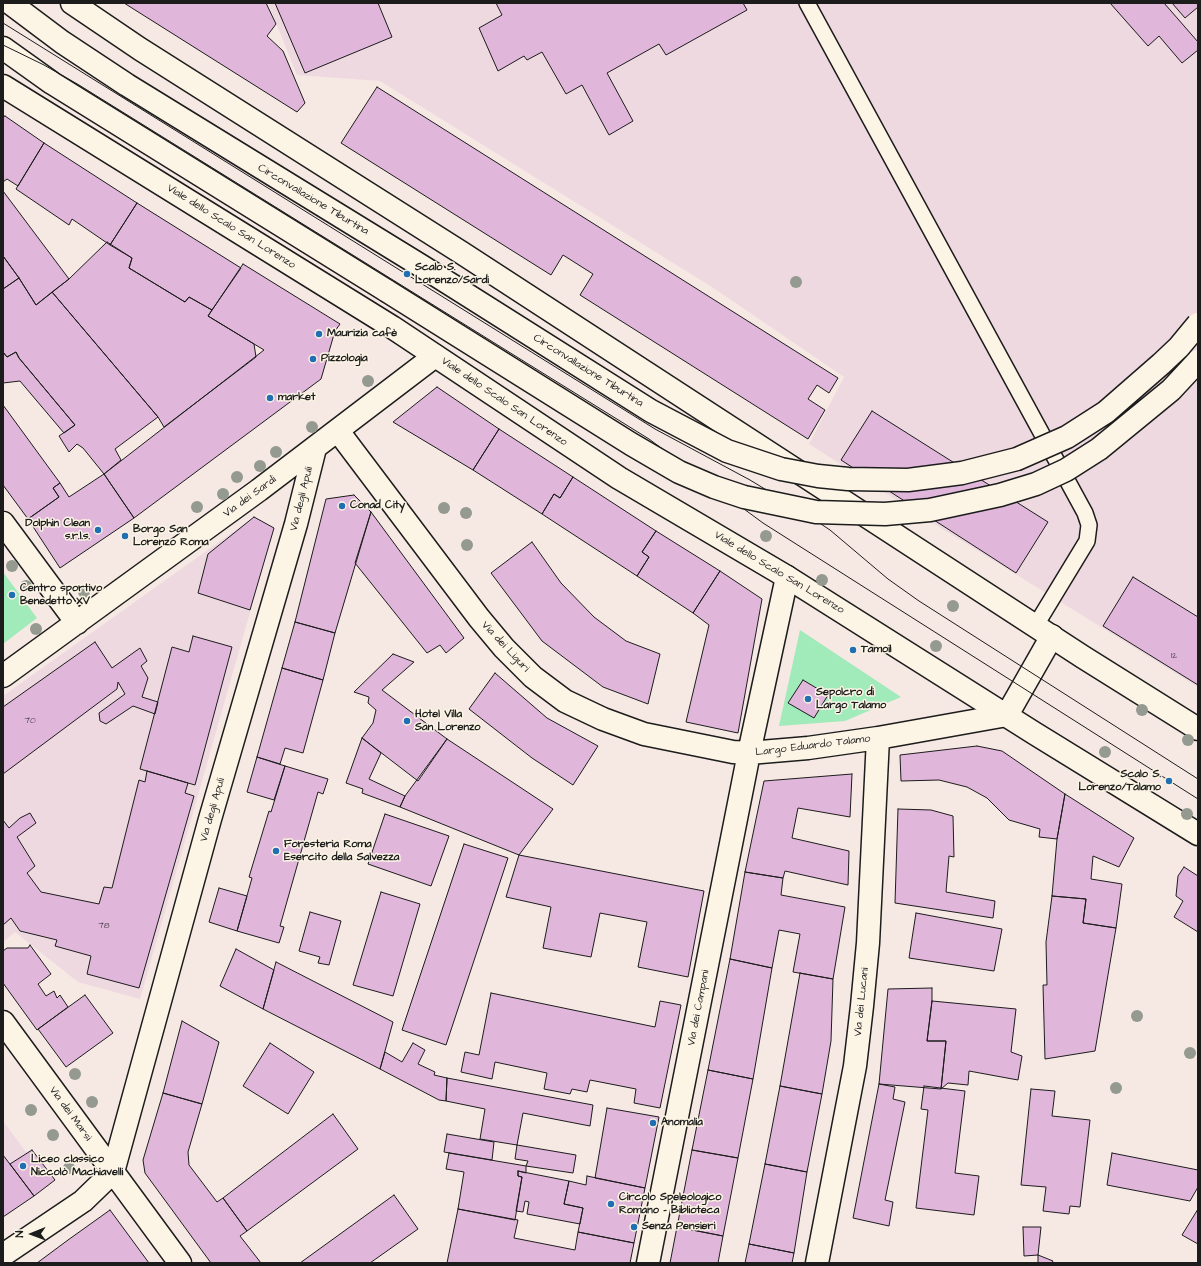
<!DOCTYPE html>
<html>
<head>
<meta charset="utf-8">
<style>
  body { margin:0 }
  #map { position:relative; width:1201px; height:1266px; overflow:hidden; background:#f6e8e3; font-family:"Architects Daughter",sans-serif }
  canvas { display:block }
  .frame { position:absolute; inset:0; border:4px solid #1c1c1c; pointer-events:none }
  .north { position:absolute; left:12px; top:1214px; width:40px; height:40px; -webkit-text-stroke:3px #fcf5e5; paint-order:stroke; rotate:269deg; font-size:11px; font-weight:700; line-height:16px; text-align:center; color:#1c1c1c }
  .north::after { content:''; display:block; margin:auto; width:14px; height:18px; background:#1c1c1c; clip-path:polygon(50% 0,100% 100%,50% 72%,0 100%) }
</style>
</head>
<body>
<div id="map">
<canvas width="1201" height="1266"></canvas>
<div class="frame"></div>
<div class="north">N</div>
</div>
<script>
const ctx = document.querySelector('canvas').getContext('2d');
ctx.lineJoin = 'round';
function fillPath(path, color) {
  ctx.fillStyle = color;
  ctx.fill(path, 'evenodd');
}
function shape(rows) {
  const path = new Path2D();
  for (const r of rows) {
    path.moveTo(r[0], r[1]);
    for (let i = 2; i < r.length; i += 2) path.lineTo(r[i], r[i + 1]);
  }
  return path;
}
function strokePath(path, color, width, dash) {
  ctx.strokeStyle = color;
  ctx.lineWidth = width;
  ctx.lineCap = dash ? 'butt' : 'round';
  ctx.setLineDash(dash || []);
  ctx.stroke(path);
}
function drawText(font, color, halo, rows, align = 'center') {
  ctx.font = font + ' "Architects Daughter",sans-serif';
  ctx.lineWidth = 3;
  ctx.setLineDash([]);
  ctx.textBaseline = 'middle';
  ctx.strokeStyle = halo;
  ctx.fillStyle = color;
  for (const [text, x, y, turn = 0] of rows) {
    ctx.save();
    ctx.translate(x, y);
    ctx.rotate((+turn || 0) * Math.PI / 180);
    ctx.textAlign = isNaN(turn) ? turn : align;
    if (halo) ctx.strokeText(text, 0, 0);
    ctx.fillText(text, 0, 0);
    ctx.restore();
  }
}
fillPath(shape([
  [268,3,1198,3,1198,687,920,515,809,444,844,377,715,289,380,81,297,75],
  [254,517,274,528,140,999,78,982,15,932,3,942,3,696],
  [3,1121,26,1152,32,1150,55,1180,3,1216]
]), '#efd9e1');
fillPath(shape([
  [3,572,37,618,3,644],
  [800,630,901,697,845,721,779,726]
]), '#a1ebba');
const building = shape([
  [124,3,266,3,276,24,267,36,283,51,305,103,297,112,124,3],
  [275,3,378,3,392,37,305,73,275,3],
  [496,3,743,3,747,10,666,55,659,44,607,73,633,121,609,135,582,85,566,94,542,52,527,60,524,56,498,71,479,28,502,15,496,3],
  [1110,3,1164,3,1198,42,1198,50,1182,63,1159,36,1148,46,1110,3],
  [1172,3,1198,3,1198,7,1185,18,1172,3],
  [377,87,838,378,829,393,817,385,808,399,825,410,808,439,580,295,593,274,563,255,551,275,341,143,377,87],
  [5,116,44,143,18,186,7,179,3,182,3,117,5,116],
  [44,143,137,203,110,245,72,219,69,225,16,189,44,143],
  [3,191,69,279,36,305,19,278,3,256,3,191],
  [137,203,241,268,212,310,189,297,185,302,129,268,132,258,110,245,137,203],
  [107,242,132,258,129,268,185,302,189,297,212,310,208,316,254,344,256,357,164,427,158,417,52,292,69,279,107,242],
  [3,256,19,278,3,289,3,256],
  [243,264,340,324,335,331,321,379,134,518,104,474,264,350,208,316,243,264],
  [19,278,36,305,52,292,158,417,115,449,121,460,104,474,83,448,77,444,69,452,59,436,75,425,19,358,16,352,7,357,3,352,3,289,19,278],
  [3,352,7,357,16,352,19,358,75,425,64,433,20,381,3,383,3,352],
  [437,387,499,429,473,470,393,422,437,387],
  [3,405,60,483,53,488,59,497,28,519,3,485,3,405],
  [872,411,1048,522,1016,573,841,460,872,411],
  [499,429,573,477,560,498,554,494,542,514,473,470,499,429],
  [104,474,134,518,60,568,28,519,59,497,53,488,60,483,69,497,104,474],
  [573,477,656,531,642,552,649,557,637,576,542,514,554,494,560,498,573,477],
  [354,495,371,512,335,633,295,622,326,499,354,495],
  [371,512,464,638,446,653,440,645,427,653,355,563,371,512],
  [254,517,274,528,250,610,198,593,208,554,254,517],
  [656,531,720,571,693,613,637,576,649,557,642,552,656,531],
  [532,542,561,583,594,617,626,641,660,654,648,704,603,687,542,641,491,573,532,542],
  [720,571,762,599,738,733,686,722,709,625,693,613,720,571],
  [1133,577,1198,617,1198,685,1103,626,1133,577],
  [295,622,335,633,323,680,282,668,295,622],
  [193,636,232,647,195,785,140,769,172,647,189,652,193,636],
  [95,642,112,668,140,648,147,661,141,666,148,678,142,697,158,702,155,714,133,706,106,724,100,721,99,713,125,694,118,682,117,689,3,774,3,707,95,642],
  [393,654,414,662,382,690,447,739,418,781,362,738,373,723,376,710,368,703,369,697,354,692,393,654],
  [282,668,323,680,303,753,285,748,280,764,257,757,282,668],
  [495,673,547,718,598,746,573,785,532,758,469,709,495,673],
  [803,680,828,695,814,718,788,703,803,680],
  [362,738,381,753,369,779,405,796,400,807,362,793,363,789,346,783,362,738],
  [447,739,553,809,519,855,400,807,405,796,447,739],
  [977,746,1002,751,1065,794,1057,839,1039,837,1040,829,1009,820,987,798,967,787,939,780,901,781,900,755,977,746],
  [257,757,285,766,274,800,247,792,257,757],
  [285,766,328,779,323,794,318,792,280,926,284,927,279,943,237,931,252,878,249,877,269,811,271,812,285,766],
  [147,771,188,783,185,793,194,796,139,988,87,974,91,956,55,946,57,940,20,931,11,918,3,925,3,820,9,828,20,818,30,813,36,823,17,837,35,866,27,873,41,892,99,904,104,887,112,888,139,780,145,782,147,771],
  [852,774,850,817,798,808,792,838,849,851,848,885,785,871,783,878,745,872,764,781,852,774],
  [1065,794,1134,838,1119,867,1093,856,1091,879,1122,884,1116,928,1083,923,1086,899,1052,896,1057,839,1065,794],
  [898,809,931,810,953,816,954,857,949,856,946,892,995,901,993,918,895,903,898,809],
  [385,814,449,836,431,886,368,864,385,814],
  [464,844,508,858,446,1045,402,1030,464,844],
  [519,855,704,891,688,977,638,967,647,922,600,913,591,957,543,948,551,907,506,897,519,855],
  [1184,867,1198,876,1198,932,1174,917,1183,901,1176,896,1178,876,1184,867],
  [745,872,783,878,781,895,845,907,833,979,793,972,800,934,779,930,772,968,730,959,745,872],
  [219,888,247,896,237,931,209,922,219,888],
  [381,892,420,904,393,996,353,985,381,892],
  [1052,896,1086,899,1083,923,1116,928,1095,1051,1045,1059,1043,985,1047,985,1046,942,1052,896],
  [310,912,341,921,329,965,318,963,320,957,299,951,310,912],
  [916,913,1002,929,994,971,909,958,916,913],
  [30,945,51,974,38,984,46,996,54,991,57,998,60,995,68,1007,37,1030,3,983,3,951,7,948,28,948,30,945],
  [236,949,274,970,263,1009,220,986,236,949],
  [730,959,772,968,753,1079,708,1070,730,959],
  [276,962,393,1022,380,1069,263,1009,276,962],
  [800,973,833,979,831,1041,822,1094,780,1086,800,973],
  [932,988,932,1001,927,1041,946,1041,941,1089,879,1084,888,989,932,988],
  [491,993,655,1027,660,1001,681,1005,660,1108,634,1103,636,1089,590,1080,587,1092,572,1089,570,1094,544,1089,547,1073,495,1062,492,1079,461,1072,465,1052,479,1055,491,993],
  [85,995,113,1033,66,1067,38,1029,85,995],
  [932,1001,1016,1009,1011,1052,1022,1056,1018,1080,969,1071,968,1085,948,1083,941,1089,946,1041,927,1041,932,1001],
  [182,1021,219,1042,202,1104,163,1093,182,1021],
  [270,1043,314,1072,288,1114,243,1086,270,1043],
  [413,1043,425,1050,418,1064,435,1072,434,1075,447,1078,446,1101,439,1100,380,1069,385,1052,402,1062,413,1043],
  [708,1070,753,1079,738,1158,692,1150,708,1070],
  [447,1078,593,1105,590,1126,523,1113,517,1145,480,1139,485,1109,446,1101,447,1078],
  [879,1084,895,1087,893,1099,905,1102,885,1200,893,1202,889,1226,853,1218,879,1084],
  [780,1086,822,1094,807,1172,765,1164,780,1086],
  [924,1086,965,1091,955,1173,979,1176,974,1215,916,1208,928,1110,921,1109,924,1086],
  [1031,1089,1055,1091,1052,1116,1090,1120,1080,1207,1070,1206,1069,1214,1043,1211,1046,1187,1021,1185,1031,1089],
  [163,1093,202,1104,188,1152,189,1165,217,1202,223,1198,247,1231,240,1236,261,1263,211,1263,145,1173,143,1160,163,1093],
  [607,1108,659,1117,645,1188,595,1178,607,1108],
  [333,1114,358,1149,247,1231,223,1198,333,1114],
  [447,1134,494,1142,492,1160,444,1152,447,1134],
  [517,1145,576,1155,573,1173,526,1166,528,1161,515,1159,517,1145],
  [32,1150,55,1180,34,1196,10,1164,32,1150],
  [692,1150,738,1158,723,1236,677,1227,692,1150],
  [449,1153,526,1166,526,1173,518,1171,518,1176,522,1177,515,1220,458,1209,464,1172,446,1169,449,1153],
  [1112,1153,1198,1170,1198,1187,1190,1201,1107,1185,1112,1153],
  [3,1155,34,1196,3,1217,3,1155],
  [765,1164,807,1172,794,1253,749,1244,765,1164],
  [518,1171,569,1181,564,1204,583,1208,580,1224,527,1214,529,1202,525,1201,523,1212,516,1211,522,1177,518,1176,518,1171],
  [587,1176,645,1188,634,1243,578,1232,583,1208,564,1204,569,1181,586,1185,587,1176],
  [394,1195,418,1229,370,1263,300,1263,394,1195],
  [458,1209,518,1220,514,1238,575,1250,578,1232,634,1243,630,1263,447,1263,458,1209],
  [1198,1209,1198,1244,1182,1235,1198,1209],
  [110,1210,149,1263,37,1263,68,1240,110,1210],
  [677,1227,723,1236,718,1263,670,1263,677,1227],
  [1023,1227,1041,1227,1038,1255,1024,1256,1023,1227],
  [749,1244,794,1253,792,1263,745,1263,749,1244],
  [1038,1255,1053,1261,1052,1263,1038,1263,1038,1255]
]);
fillPath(building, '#e0b6db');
strokePath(building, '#1c1c1c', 1);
const lane = shape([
  [807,3,1085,513,1089,525,1087,541,1036,625]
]);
const street = shape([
  [338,431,479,618,504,648,533,677,565,701,603,719,644,734,733,752,749,753,648,1263],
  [3,523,77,623],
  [787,577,749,753,808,748,878,738,1007,715,1052,636],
  [3,676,259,490,435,356],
  [3,1022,180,1263],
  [3,1255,83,1201,113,1172,210,819,296,524,315,448],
  [817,1263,855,1066,862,1006,868,943,878,738]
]);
const secondary = shape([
  [72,3,140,49,462,253,1083,657,1198,729],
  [3,86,392,327,619,478,787,577,1034,733,1198,834]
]);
const highway = shape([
  [3,48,52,83,387,291]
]);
strokePath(lane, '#1c1c1c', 18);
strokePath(street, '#1c1c1c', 25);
strokePath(secondary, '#1c1c1c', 25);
strokePath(highway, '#1c1c1c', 25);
strokePath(lane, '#fcf5e5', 15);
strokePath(street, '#fcf5e5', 22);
strokePath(secondary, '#fcf5e5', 22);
strokePath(highway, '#fcf5e5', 22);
strokePath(shape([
  [3,23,655,429,750,480,806,514,830,530,888,579,919,601,1198,779],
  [3,45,44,65,79,85,649,439,763,523,1198,799]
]), '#1c1c1c', 1);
const highwayBridge = shape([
  [10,3,62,42,127,85,423,267,651,411,727,451,781,469,818,476,848,479,908,480,962,473,1017,459,1067,437,1106,412,1161,364,1179,347,1198,324],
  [387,291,631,444,679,472,714,487,744,497,816,512,885,514,930,510,1000,495,1036,484,1066,470,1099,449,1171,390,1198,361]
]);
strokePath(highwayBridge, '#1c1c1c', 25, []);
strokePath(highwayBridge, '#fcf5e5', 22);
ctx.fillStyle = '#949a8f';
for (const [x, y] of [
  [796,282],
  [368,381],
  [312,427],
  [276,452],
  [260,466],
  [237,477],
  [223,494],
  [197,507],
  [444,508],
  [466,513],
  [766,536],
  [467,545],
  [12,566],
  [822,580],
  [26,586],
  [84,592],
  [953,606],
  [36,629],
  [936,646],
  [1142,710],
  [1188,740],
  [1105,752],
  [1187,814],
  [1137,1016],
  [1190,1053],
  [75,1074],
  [1116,1088],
  [92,1102],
  [31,1110],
  [53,1135],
  [69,1168]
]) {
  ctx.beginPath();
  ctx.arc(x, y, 6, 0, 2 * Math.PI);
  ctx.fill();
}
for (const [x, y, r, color] of [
  [407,274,4,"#1f6fb2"],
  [319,334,4,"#1f6fb2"],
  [313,359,4,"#1f6fb2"],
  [270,398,4,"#1f6fb2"],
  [342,506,4,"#1f6fb2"],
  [98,530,4,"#1f6fb2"],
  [125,536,4,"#1f6fb2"],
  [12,595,4,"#1f6fb2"],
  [853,650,4,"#1f6fb2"],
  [808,699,4,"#1f6fb2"],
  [407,721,4,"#1f6fb2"],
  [1169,781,4,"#1f6fb2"],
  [276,851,4,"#1f6fb2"],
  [653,1123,4,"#1f6fb2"],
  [23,1166,4,"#1f6fb2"],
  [611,1204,4,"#1f6fb2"],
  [634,1227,4,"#1f6fb2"]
]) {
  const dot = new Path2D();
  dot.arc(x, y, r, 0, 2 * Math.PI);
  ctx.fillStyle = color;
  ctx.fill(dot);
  strokePath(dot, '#fcf5e5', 1.5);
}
drawText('9px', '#4d424c', null, [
  ["12",1174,656],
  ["70",30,721],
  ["78",104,926]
]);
drawText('11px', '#1c1c1c', '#fcf5e5', [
  ["Circonvallazione Tiburtina",313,200,31],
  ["Viale dello Scalo San Lorenzo",231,227,32],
  ["Circonvallazione Tiburtina",588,371,32],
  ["Viale dello Scalo San Lorenzo",504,402,34],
  ["Via dei Sardi",250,497,-36],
  ["Via degli Apuli",302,499,-76],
  ["Viale dello Scalo San Lorenzo",779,573,31],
  ["Via dei Liguri",505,647,47],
  ["Largo Eduardo Talamo",813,746,-7],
  ["Via degli Apuli",213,810,-74],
  ["Via dei Lucani",862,1002,-84],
  ["Via dei Campani",699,1008,-79],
  ["Via dei Marsi",70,1114,54]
]);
drawText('bold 11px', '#1c1c1c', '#fcf5e5', [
  ["Scalo S.",415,268],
  ["Lorenzo/Sardi",415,281],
  ["Maurizia cafè",327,334],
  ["Pizzologia",321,359],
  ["market",278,398],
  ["Conad City",350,506],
  ["Dolphin Clean",90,524,"right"],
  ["s.r.l.s.",90,537,"right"],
  ["Borgo San",133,530],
  ["Lorenzo Roma",133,543],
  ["Centro sportivo",20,589],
  ["Benedetto XV",20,602],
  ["Tamoil",861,650],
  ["Sepolcro di",816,693],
  ["Largo Talamo",816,706],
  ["Hotel Villa",415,715],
  ["San Lorenzo",415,728],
  ["Scalo S.",1161,775,"right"],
  ["Lorenzo/Talamo",1161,788,"right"],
  ["Foresteria Roma",284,845],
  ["Esercito della Salvezza",284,858],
  ["Anomalia",661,1123],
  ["Liceo classico",31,1160],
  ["Niccolò Machiavelli",31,1173],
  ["Circolo Speleologico",619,1198],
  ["Romano - Biblioteca",619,1211],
  ["Senza Pensieri",642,1227]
], 'left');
</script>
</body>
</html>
